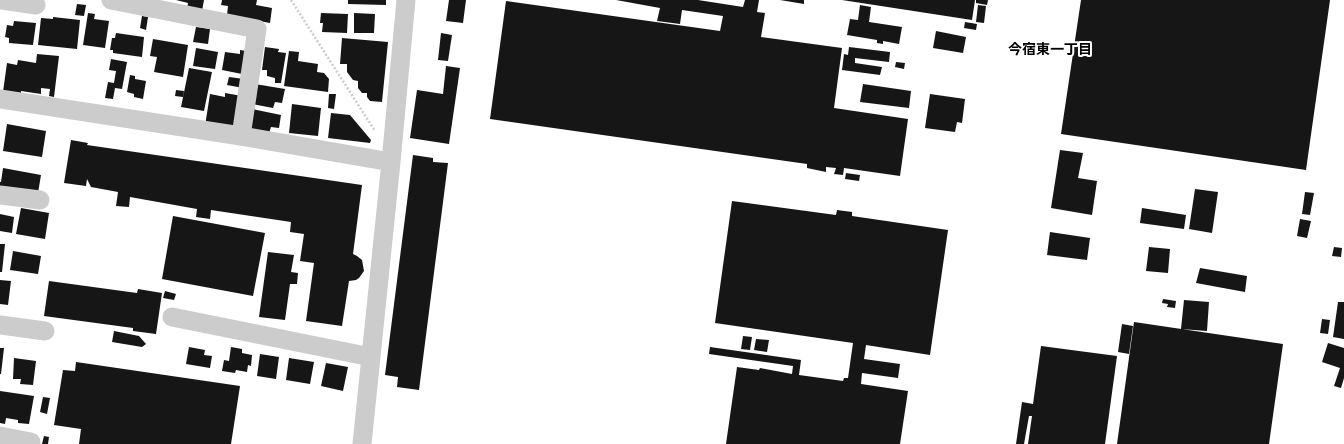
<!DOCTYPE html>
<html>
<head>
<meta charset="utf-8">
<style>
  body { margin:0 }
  canvas { display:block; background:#fff }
</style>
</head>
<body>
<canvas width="1344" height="444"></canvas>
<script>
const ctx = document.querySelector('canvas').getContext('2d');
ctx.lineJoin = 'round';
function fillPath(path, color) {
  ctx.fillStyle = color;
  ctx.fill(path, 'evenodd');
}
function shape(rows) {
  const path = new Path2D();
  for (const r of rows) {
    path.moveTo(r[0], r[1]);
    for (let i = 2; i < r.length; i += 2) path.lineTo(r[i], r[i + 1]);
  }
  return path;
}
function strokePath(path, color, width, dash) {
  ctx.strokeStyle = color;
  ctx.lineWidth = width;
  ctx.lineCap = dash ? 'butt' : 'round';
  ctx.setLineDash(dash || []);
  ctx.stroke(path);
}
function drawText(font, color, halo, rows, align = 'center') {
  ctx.font = font + ' Cabin,"Noto Sans JP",sans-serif';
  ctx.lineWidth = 4;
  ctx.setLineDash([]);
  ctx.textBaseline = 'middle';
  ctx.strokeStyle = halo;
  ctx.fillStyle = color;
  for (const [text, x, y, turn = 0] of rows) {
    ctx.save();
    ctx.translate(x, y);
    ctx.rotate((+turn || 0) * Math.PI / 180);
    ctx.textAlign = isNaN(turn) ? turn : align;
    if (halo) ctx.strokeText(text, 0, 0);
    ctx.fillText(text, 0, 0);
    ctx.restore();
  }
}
fillPath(shape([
  [176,0,204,0,202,11,187,8,188,3],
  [222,0,257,0,256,5,272,8,270,23,227,15,228,6,221,5],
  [348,0,386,0,386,5,348,4],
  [449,0,466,0,463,23,446,21],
  [616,0,698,0,743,7,745,0,759,0,757,12,765,13,761,37,842,48,834,108,908,119,900,176,844,168,843,175,834,174,836,168,826,167,826,172,807,168,807,164,490,119,506,1,720,31,723,16,682,10,680,24,657,21,660,8],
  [780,0,804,0,804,4],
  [842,0,975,0,972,20],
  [976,0,988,0,987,5,976,3],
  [1081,0,1330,0,1306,170,1061,134],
  [77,4,86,5,84,16,75,15],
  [860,5,871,7,869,22,902,27,899,44,883,41,883,44,877,43,877,40,847,35,850,19,858,20],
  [978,5,986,6,984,23,976,22],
  [88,13,95,14,94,19,109,21,105,48,83,45],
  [321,13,348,14,347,33,322,32,323,23,320,23],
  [354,13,375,14,374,33,354,33],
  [142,16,148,17,146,30,140,28],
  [53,17,80,20,77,49,38,45,41,18,53,19],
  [14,21,36,23,33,45,9,43,9,38,5,37,7,25,13,26],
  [965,22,977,24,976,30,964,28],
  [196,27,210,29,208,44,193,42],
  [936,31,966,37,963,53,933,48],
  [116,33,144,37,142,57,113,53,113,50,110,50,112,38,115,38],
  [441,33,452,35,448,61,438,60],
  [342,38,388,42,382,102,370,101,367,97,367,93,362,93,358,88,358,81,353,80,347,72,347,64,340,64],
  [153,39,188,45,183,77,154,72,157,57,150,56],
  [265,47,279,49,278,52,286,53,281,83,275,83,275,78,267,76,267,70,262,70],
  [849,47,890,52,889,62,855,58,855,63,882,67,880,75,842,70,844,54,848,55],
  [196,48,218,52,215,69,193,66],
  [240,50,246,51,242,74,222,70,225,52,240,54],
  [289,51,299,52,298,61,318,64,317,72,324,73,329,79,328,92,284,86],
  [37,54,59,56,54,97,49,96,50,89,41,88,41,94,21,91,21,93,3,92,7,63,17,65,18,60,36,63],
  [111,59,127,62,122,89,115,88,113,99,105,98,108,82,114,83,116,71,109,70],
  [896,62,905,63,904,69,895,67],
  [446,66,460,68,449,144,410,138,417,90,443,94],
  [189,68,212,72,204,111,181,107],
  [130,75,135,76,135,79,146,81,143,99,134,97,134,94,127,92],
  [229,77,244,79,243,88,227,85],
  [255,84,285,89,282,103,275,102,273,108,252,104],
  [863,84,911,91,909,108,860,102],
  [176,90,184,91,183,97,175,96],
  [225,93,242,96,236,131,205,126,210,94,225,97],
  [329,94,336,94,334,109,328,108],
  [930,94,965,99,962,123,957,122,955,132,925,128],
  [292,104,321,108,318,136,289,133],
  [252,109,281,115,279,128,271,127,269,133,248,129],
  [331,113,350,115,371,140,370,143,328,138],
  [7,124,46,131,42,157,3,151],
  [71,140,88,143,87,145,362,185,353,254,357,256,362,260,364,271,359,278,356,280,349,281,342,326,306,321,314,263,300,261,304,234,290,232,291,222,211,210,210,219,196,217,197,209,130,197,129,207,116,206,118,192,91,187,87,179,86,186,64,183],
  [1060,150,1083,153,1078,178,1097,181,1092,215,1051,208],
  [413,155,433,158,433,162,448,163,419,390,397,387,398,377,385,375],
  [3,168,41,175,37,199,0,192,0,182,1,182],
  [846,173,860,175,859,181,845,179],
  [1195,189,1218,192,1212,233,1189,229],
  [1305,192,1314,193,1310,215,1302,214],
  [732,201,836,215,837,210,852,212,852,216,948,230,930,355,866,345,864,359,900,364,898,378,862,373,861,384,908,391,900,444,726,444,737,367,759,370,760,368,792,374,793,366,709,354,710,347,801,360,799,375,843,381,844,378,848,378,853,343,715,323],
  [21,208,49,213,45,239,16,234],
  [1142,208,1186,215,1184,229,1140,223],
  [0,214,14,217,12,233,0,231],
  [173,216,265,233,253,296,162,279],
  [1300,219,1311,221,1307,238,1297,236],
  [1050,232,1090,238,1087,260,1047,255],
  [0,244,5,244,2,272,0,272],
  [1149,247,1170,249,1168,273,1146,271],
  [1334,247,1342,248,1341,257,1332,256],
  [13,251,41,256,38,274,10,270],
  [268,252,294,255,291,272,298,273,297,284,290,284,285,320,259,317],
  [1200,268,1247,276,1245,292,1196,283],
  [0,280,11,281,8,305,0,304],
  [49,281,137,293,138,289,162,293,156,334,133,331,133,328,44,316],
  [165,291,176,294,174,300,163,298],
  [1163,299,1176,301,1175,308,1167,307,1168,304,1162,303],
  [1184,300,1209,302,1207,331,1181,329],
  [1338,302,1344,302,1344,339,1333,337],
  [1322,319,1330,320,1328,334,1320,333],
  [1134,322,1283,344,1269,444,1117,444],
  [1122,324,1133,326,1129,354,1118,352],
  [114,331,139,336,146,344,142,347,112,342],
  [743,336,752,337,750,350,741,349],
  [756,339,769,340,767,352,754,350],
  [1328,343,1344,348,1344,378,1341,388,1334,386,1340,368,1322,362],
  [1041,346,1117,356,1105,444,1028,444,1032,416,1029,416,1024,444,1016,444,1022,402,1033,404],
  [189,347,205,350,204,355,212,356,210,368,186,364],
  [231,347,242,349,242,353,252,355,251,366,248,365,247,372,236,370,235,373,222,371,224,360,229,361],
  [0,348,4,348,1,374,0,374],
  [260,354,279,357,276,379,257,376],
  [14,358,36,361,33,385,20,384,21,379,13,379],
  [289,358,314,362,310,384,286,380],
  [76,362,240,386,231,444,79,444,81,429,54,425,63,370,75,371],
  [326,363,348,367,343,391,321,386],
  [0,391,34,396,29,424,18,423,18,420,6,418,5,424,0,423],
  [43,397,50,398,47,414,40,412],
  [44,436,49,437,48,444,42,444]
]), '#161616');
strokePath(shape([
  [291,0,375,131]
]), '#ccc', 2.5, [2, 2]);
strokePath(shape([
  [2,0,36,5],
  [111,0,257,29,241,136],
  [0,99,241,136,391,162],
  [0,195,40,200],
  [172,317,371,357],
  [0,325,45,331],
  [0,436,31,442,30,444],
  [362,444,391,162,406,0]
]), '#ccc', 19);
drawText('bold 14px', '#000', '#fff', [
  ["今宿東一丁目",1050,50]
]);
</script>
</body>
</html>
